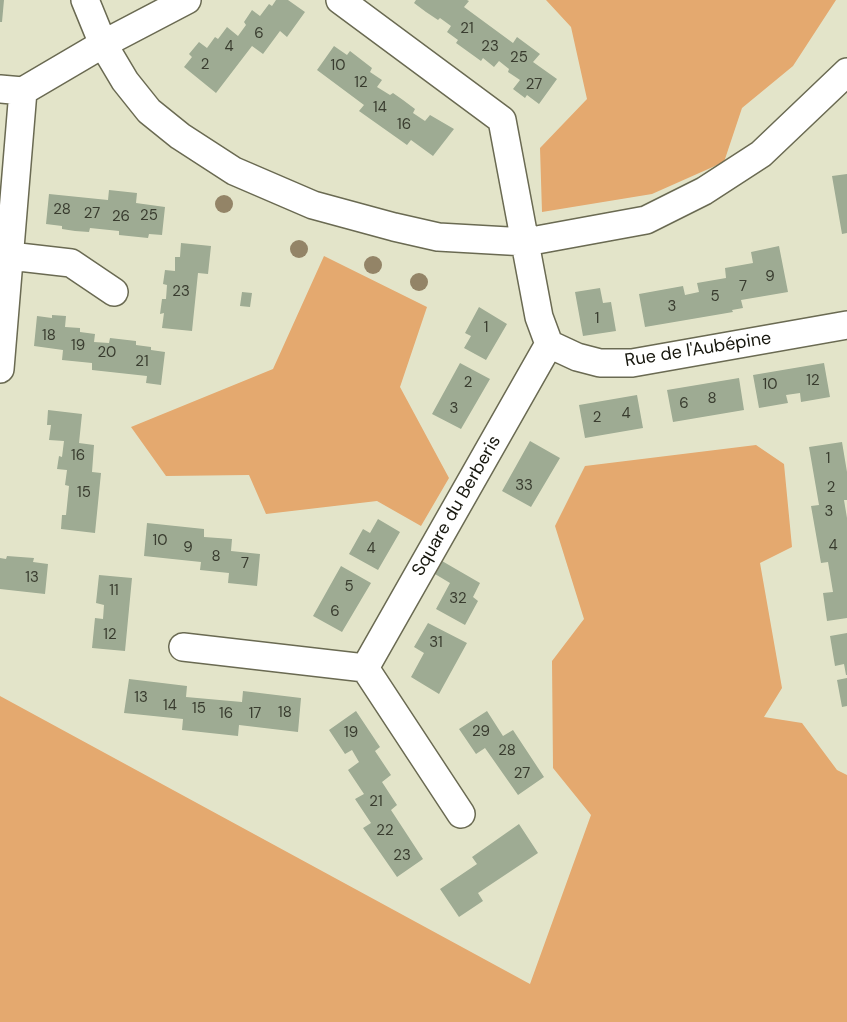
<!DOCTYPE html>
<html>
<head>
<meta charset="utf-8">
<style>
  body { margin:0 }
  canvas { display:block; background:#e3e4c9 }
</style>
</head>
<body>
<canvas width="847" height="1022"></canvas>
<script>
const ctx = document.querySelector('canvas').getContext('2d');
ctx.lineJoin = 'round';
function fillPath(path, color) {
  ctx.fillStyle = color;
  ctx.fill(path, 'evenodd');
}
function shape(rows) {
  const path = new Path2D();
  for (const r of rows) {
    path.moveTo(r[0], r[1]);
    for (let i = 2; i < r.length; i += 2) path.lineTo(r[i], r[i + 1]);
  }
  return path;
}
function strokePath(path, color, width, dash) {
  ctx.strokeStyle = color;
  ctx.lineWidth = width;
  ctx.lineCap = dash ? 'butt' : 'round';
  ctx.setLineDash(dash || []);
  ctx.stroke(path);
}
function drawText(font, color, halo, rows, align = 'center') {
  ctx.font = font + ' "DM Sans",sans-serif';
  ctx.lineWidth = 4.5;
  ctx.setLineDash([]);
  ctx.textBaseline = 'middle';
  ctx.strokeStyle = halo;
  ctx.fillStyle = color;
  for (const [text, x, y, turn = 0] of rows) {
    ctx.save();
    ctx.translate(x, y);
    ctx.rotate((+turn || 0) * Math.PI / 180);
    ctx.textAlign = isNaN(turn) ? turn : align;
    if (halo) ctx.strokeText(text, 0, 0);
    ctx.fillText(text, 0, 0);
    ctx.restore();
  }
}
fillPath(shape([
  [546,0,836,0,793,66,742,108,724,162,652,194,542,212,540,148,587,99,571,27],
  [324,256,427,307,400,387,449,478,421,526,377,501,266,514,249,475,166,476,131,427,273,369],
  [756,445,784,464,792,547,760,563,782,688,764,717,802,723,837,770,847,775,847,1022,0,1022,0,696,530,984,591,815,553,768,552,661,584,619,555,526,585,466]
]), '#e4a96f');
fillPath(shape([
  [0,0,4,0,2,22,0,22],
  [276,0,288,0,305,12,287,37,280,31,263,54,252,46,216,93,184,67,192,57,189,54,199,42,207,48,215,37,218,39,227,27,238,36,246,25,244,22,252,10,260,16,269,4,272,6],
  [416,0,467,0,469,1,464,7,513,43,517,37,540,54,533,62,557,79,539,104,527,95,525,98,513,89,520,80,508,72,509,69,499,61,494,67,483,58,481,61,456,43,458,40,447,32,451,26,440,18,438,20,426,12,414,3],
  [334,46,347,55,350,51,372,68,370,72,382,80,377,87,390,95,393,93,403,100,415,109,413,113,425,121,430,115,454,129,433,156,411,140,407,145,359,111,364,105,317,70],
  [847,174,847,233,842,234,832,176],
  [109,190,137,193,136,203,165,207,162,235,149,234,148,238,119,235,119,231,90,228,89,232,75,231,62,229,62,226,46,224,49,194,108,200],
  [181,243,211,246,208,274,198,273,192,331,162,328,164,313,160,314,162,299,166,299,167,285,163,284,165,270,175,271,175,257,180,257],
  [779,246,788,292,741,300,743,308,732,310,733,312,645,327,639,294,683,286,685,295,699,292,697,283,726,278,725,268,753,263,751,252],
  [600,288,603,303,611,302,616,331,583,336,575,292],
  [242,292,252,293,250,307,240,306],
  [479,307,507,324,486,360,464,348,471,336,465,333],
  [52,315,66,316,65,327,80,328,80,332,95,334,94,342,109,343,110,338,136,341,136,345,151,347,151,350,165,352,161,385,146,383,147,376,92,370,92,363,62,360,63,350,34,346,37,316,52,318],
  [460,363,490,379,461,429,432,414],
  [824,363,830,397,801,402,800,393,786,395,788,403,759,408,753,375],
  [739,378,744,410,673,422,667,390],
  [637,395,643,428,585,438,579,405],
  [48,410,82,414,79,443,94,445,92,472,101,473,95,533,61,529,62,515,66,515,69,486,65,485,67,470,57,469,59,456,62,457,64,441,49,440,51,425,47,425],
  [530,441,560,458,531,507,502,491],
  [842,442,847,472,847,500,844,500,847,518,847,618,827,621,823,593,833,592,828,562,821,563,811,506,819,505,809,447],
  [378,519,400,532,378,570,349,554,363,529,370,533],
  [147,523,204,529,204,537,232,539,231,551,260,554,257,586,228,583,229,573,200,570,201,562,144,556],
  [7,556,34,558,33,562,48,564,45,594,0,589,0,558,6,559],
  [442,561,480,583,473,597,478,601,465,625,436,609,450,583,435,574],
  [341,566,371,583,342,632,313,616],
  [99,575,132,578,125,651,92,648,95,618,103,619,104,605,96,603],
  [428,623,467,643,439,694,411,677,424,653,414,647],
  [847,633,847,675,846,675,844,664,835,666,830,636],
  [847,678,847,706,842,707,837,680],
  [129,679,187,686,186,697,242,702,243,691,301,698,298,732,239,725,238,736,182,730,183,719,124,713],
  [356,711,380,747,375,751,391,775,382,782,397,805,391,810,423,859,397,877,363,828,371,823,355,799,364,794,348,770,359,762,352,750,345,754,329,730],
  [487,711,503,736,513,730,544,777,518,795,485,748,476,754,459,729],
  [519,824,538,853,478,893,483,901,459,917,440,889,477,864,472,857]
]), '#9eab93');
const minor = shape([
  [85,0,103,44,125,81,149,111,180,136,234,171,313,205,394,227,438,237,526,242,646,220,704,191,761,154,847,72],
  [340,0,502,120,539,317,549,344,577,357,600,363,632,363,847,325],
  [0,89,23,91,103,44,187,0],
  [10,256,71,263,114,292],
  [0,369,23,91],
  [183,647,365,668,461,814],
  [365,668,549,344]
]);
strokePath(minor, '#6a6a52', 30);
strokePath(minor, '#fff', 27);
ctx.fillStyle = '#938467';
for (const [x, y] of [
  [224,204],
  [299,249],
  [373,265],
  [419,282]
]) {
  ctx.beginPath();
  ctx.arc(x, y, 9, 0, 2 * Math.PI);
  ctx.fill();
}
drawText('15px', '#393c2f', null, [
  ["21",467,29],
  ["6",259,34],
  ["4",229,47],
  ["23",490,47],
  ["25",519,58],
  ["2",205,65],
  ["10",338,66],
  ["12",361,83],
  ["27",534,85],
  ["14",380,108],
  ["16",404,125],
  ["28",62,210],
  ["27",92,214],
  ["25",149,216],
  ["26",121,217],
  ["9",770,277],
  ["7",743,287],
  ["23",181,292],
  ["5",715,297],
  ["3",672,307],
  ["1",597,319],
  ["1",486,328],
  ["18",49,336],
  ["19",78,346],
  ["20",107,353],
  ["21",142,362],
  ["12",813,381],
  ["2",468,383],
  ["10",770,385],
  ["8",712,399],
  ["6",684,404],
  ["3",454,409],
  ["4",626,414],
  ["2",597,418],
  ["16",78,456],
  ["1",828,459],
  ["33",524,486],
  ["2",831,488],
  ["15",84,493],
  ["3",829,512],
  ["10",160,541],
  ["4",833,546],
  ["9",188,548],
  ["4",371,549],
  ["8",216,557],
  ["7",245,564],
  ["13",32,578],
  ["5",349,587],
  ["11",114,591],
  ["32",458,599],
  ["6",335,612],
  ["12",110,635],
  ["31",436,643],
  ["13",141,698],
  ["14",170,706],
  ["15",199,709],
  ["18",285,713],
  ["16",226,714],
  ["17",255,714],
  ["29",481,732],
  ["19",351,733],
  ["28",507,751],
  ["27",522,774],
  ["21",376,802],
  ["22",385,831],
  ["23",402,856]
]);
drawText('18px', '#17170e', '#fff', [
  ["Rue de l'Aubépine",698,350,-9],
  ["Square du Berberis",457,506,-60]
]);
</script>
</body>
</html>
